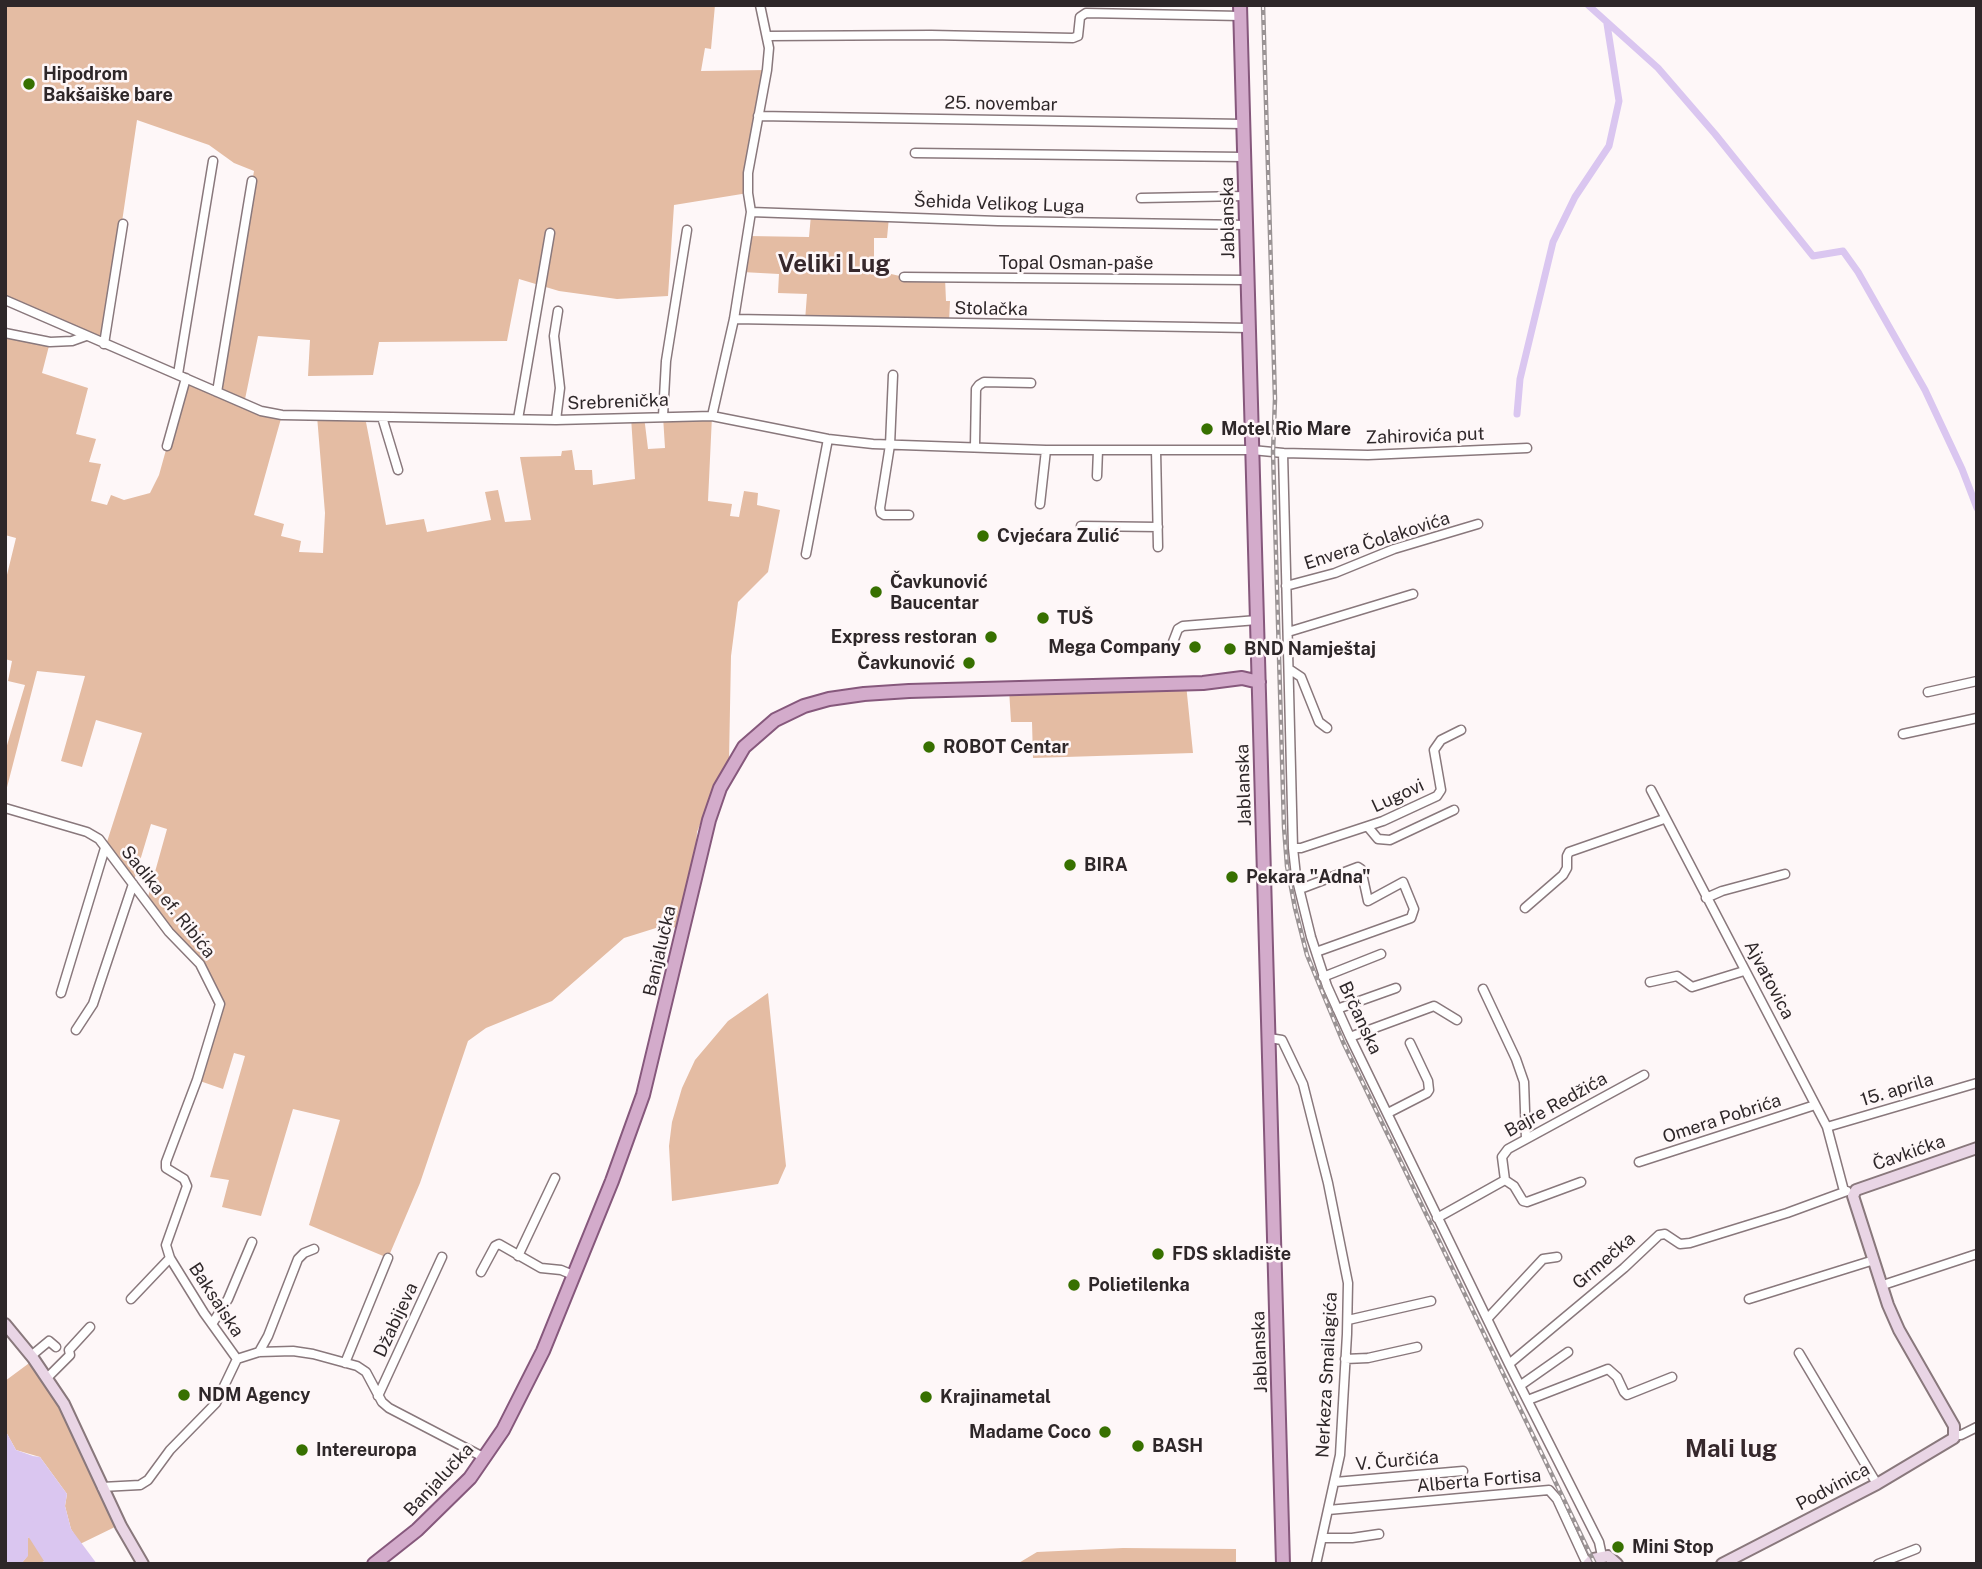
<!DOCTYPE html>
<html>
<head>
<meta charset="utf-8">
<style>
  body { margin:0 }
  #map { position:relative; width:1982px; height:1569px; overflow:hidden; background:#fef7f8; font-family:"Public Sans",sans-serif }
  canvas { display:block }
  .frame { position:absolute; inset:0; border:7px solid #2e2729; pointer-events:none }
</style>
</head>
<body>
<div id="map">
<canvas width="1982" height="1569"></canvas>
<div class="frame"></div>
</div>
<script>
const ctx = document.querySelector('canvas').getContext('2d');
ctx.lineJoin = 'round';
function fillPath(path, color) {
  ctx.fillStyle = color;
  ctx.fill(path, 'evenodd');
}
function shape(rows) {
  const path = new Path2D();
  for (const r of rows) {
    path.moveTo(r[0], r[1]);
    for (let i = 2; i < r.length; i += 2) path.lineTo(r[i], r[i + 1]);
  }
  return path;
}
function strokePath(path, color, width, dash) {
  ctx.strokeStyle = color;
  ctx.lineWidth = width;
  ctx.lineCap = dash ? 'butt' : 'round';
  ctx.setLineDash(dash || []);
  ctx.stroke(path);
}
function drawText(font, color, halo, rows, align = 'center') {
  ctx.font = font + ' "Public Sans",sans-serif';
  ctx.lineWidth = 5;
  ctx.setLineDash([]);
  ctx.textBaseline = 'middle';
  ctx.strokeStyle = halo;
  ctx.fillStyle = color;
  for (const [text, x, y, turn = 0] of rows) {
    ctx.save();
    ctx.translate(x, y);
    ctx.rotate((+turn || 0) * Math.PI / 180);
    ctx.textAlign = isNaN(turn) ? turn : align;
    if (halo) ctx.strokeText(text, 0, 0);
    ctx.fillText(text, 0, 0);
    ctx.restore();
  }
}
fillPath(shape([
  [5,5,715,5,711,49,705,48,701,71,767,70,748,193,674,205,668,296,617,299,559,291,519,279,507,341,379,342,373,375,308,376,310,340,258,336,244,404,282,415,254,515,284,524,281,536,301,541,299,552,323,553,325,513,317,416,365,417,386,525,424,519,427,532,491,520,485,492,498,490,505,522,531,520,520,457,561,456,562,451,572,450,575,470,592,470,593,485,635,479,631,417,644,416,648,449,665,448,663,416,712,416,708,501,732,504,730,516,739,517,744,491,758,493,757,505,780,510,768,572,738,602,731,656,729,760,718,779,697,832,694,879,684,927,656,928,624,938,552,1001,486,1028,468,1041,420,1183,388,1258,309,1225,340,1120,293,1109,261,1216,222,1207,229,1180,210,1177,245,1056,234,1053,223,1089,197,1080,220,1004,200,964,146,904,167,829,151,824,133,884,105,848,142,733,96,720,82,767,61,761,85,676,37,671,5,795,5,752,25,685,8,681,12,661,5,659,5,583,16,538,5,535,5,333,50,342,42,373,88,388,76,434,96,439,89,462,101,464,91,501,107,505,111,495,124,500,150,493,159,475,186,378,217,391,254,171,234,163,209,145,137,120,104,344,5,300],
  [811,215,889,217,887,238,874,238,874,270,904,277,945,278,946,301,950,301,949,323,805,321,807,294,778,293,779,274,742,272,748,236,809,237],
  [1186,684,1193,753,1033,758,1032,722,1011,722,1009,689],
  [768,993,786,1166,778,1184,672,1201,669,1146,672,1122,682,1088,695,1060,728,1021],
  [32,1361,55,1398,117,1526,80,1544,71,1529,65,1506,67,1494,40,1457,16,1450,5,1430,5,1381],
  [35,1530,46,1546,45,1561,37,1564,21,1564,28,1555,28,1538],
  [1123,1548,1236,1549,1236,1564,1017,1564,1037,1552]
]), '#e4bca3');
fillPath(shape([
  [5,1430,16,1450,33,1456,40,1457,67,1494,65,1506,71,1529,97,1564,37,1564,45,1561,46,1546,35,1531,28,1538,28,1556,21,1564,5,1564]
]), '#dac6f0');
strokePath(shape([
  [1588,5,1658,68,1715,134,1813,256,1843,251,1858,272,1925,390,1962,469,1977,508],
  [1517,414,1520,379,1553,242,1575,197,1609,146,1619,101,1607,24]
]), '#dac6f0', 7);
strokePath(shape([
  [25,1520,53,1564]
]), '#dac6f0', 12);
const street = shape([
  [767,36,931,35,1073,38,1078,36,1080,17,1086,13,1241,16],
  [758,116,1243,124],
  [915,153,1244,157],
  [1141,198,1245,196],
  [751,212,998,221,1246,225],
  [904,277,1247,280],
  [5,300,261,411,282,415,556,420,712,416,828,439,873,444,1046,450,1252,450,1283,453,1293,848,1296,876,1311,937,1327,986,1350,1037,1509,1364,1599,1542,1602,1556],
  [734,319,1249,328],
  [5,333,50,342,72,341,86,336],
  [104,344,123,224],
  [178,374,213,161],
  [893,375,890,445,880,508,881,513,884,515,909,515],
  [217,392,252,181],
  [663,416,666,361,687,230],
  [712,416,734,319,751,212,748,193,748,173,767,70,769,48,760,5],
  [382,417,398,470],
  [518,419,550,233],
  [556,420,560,388,554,336,558,311],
  [167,446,186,378],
  [975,446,976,389,979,385,984,382,1031,383],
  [1156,450,1158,547],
  [1283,453,1368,455,1527,448],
  [1097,476,1098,450],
  [1040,504,1046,450],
  [1081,526,1158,527],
  [806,554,828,439],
  [1286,586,1335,573,1394,549,1478,524],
  [1288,632,1413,594],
  [1173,642,1178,629,1183,626,1257,620],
  [1289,669,1301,677,1319,722,1327,728],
  [1928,692,1977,681],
  [1903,734,1977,718],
  [1651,790,1827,1127,1844,1191],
  [5,808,87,832,99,839,169,932,200,964,220,1004,197,1080,166,1162,166,1168,184,1179,187,1186,166,1245,170,1258,204,1313,237,1359,216,1403,170,1450,148,1480,140,1485,102,1487],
  [1368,827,1378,839,1390,840,1454,810],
  [1293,848,1301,848,1383,821,1437,796,1441,790,1434,750,1441,740,1461,730],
  [1300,889,1358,867,1361,869,1368,901,1403,882,1414,909,1411,918,1316,952],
  [1706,898,1722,891,1785,874],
  [1525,908,1563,875,1567,868,1567,856,1569,852,1664,819],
  [1323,977,1381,954],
  [1650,982,1677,976,1692,987,1744,971],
  [1483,989,1516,1059,1524,1082,1526,1139],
  [61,993,105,848],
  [1337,1009,1396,988],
  [76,1030,93,1004,133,884],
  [1350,1037,1434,1006,1457,1020],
  [1269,1038,1282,1040,1303,1084,1328,1183,1348,1283,1347,1334,1340,1455,1316,1564],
  [1388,1113,1427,1093,1429,1090,1428,1081,1410,1043],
  [1827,1127,1977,1083],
  [1639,1162,1815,1105],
  [1505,1180,1514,1186,1523,1201,1527,1202,1581,1182],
  [1437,1218,1505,1180,1502,1157,1508,1149,1644,1075],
  [518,1256,555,1178],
  [481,1272,495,1246,499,1244,541,1268,561,1270,573,1275],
  [1883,1285,1977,1254],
  [131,1299,170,1258],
  [1749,1299,1874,1260],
  [1488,1318,1543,1259,1557,1257],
  [1348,1320,1431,1301],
  [212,1324,228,1299,252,1242],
  [259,1352,268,1336,298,1259,304,1253,314,1249],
  [1799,1353,1877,1484],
  [31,1356,49,1341,56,1347],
  [237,1359,259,1352,293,1351,313,1354,357,1366,366,1372,382,1402,389,1408,485,1458],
  [1345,1359,1368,1358,1417,1347],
  [345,1363,388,1258],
  [1509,1364,1624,1268,1659,1235,1665,1234,1680,1244,1690,1243,1787,1213,1847,1191],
  [47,1378,70,1355,69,1350,90,1327],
  [1521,1385,1568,1352],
  [378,1396,442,1257],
  [1528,1400,1608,1369,1617,1377,1624,1392,1627,1395,1672,1377],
  [1956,1435,1961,1435,1977,1427],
  [1335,1482,1463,1471],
  [1328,1510,1549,1490,1557,1499,1587,1564],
  [1322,1538,1352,1538,1379,1534],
  [1878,1564,1916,1549]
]);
const secondary = shape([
  [5,1324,33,1358,64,1404,121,1526,143,1564],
  [1588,1564,1593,1559,1608,1556,1617,1564],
  [1722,1564,1877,1484,1954,1438,1954,1426,1899,1330,1888,1305,1853,1196,1856,1190,1977,1148]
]);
const primary = shape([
  [1240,5,1283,1564],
  [374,1564,417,1530,470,1478,503,1430,543,1351,612,1181,643,1095,709,820,720,788,744,747,775,720,804,706,829,699,864,694,909,691,1203,683,1242,678,1259,682]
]);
strokePath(street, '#89787c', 11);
strokePath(secondary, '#89787c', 14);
strokePath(primary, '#86587c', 16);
strokePath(street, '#fff', 8);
strokePath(secondary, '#e9d5e5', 10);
strokePath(primary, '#d3abcb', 12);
const rail = shape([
  [1263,5,1275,399,1273,452,1284,827,1287,866,1295,908,1307,955,1343,1042,1595,1564]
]);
strokePath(rail, '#9a9394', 4.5);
strokePath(rail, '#fef7f8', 2, [5]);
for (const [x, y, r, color] of [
  [29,84,7,"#377000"],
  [1207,429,7,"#377000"],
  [983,536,7,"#377000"],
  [876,592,7,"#377000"],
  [1043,618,7,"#377000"],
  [991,637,7,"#377000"],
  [1195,647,7,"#377000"],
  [1230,649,7,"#377000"],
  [969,663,7,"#377000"],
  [929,747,7,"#377000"],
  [1070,865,7,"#377000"],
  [1232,877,7,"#377000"],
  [1158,1254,7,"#377000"],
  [1074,1285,7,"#377000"],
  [184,1395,7,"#377000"],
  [926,1397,7,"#377000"],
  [1105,1432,7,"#377000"],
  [1138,1446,7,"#377000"],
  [302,1450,7,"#377000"],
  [1618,1547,7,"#377000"]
]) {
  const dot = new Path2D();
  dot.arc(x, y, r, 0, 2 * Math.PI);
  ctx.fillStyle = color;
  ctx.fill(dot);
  strokePath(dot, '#fef7f8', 2.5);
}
drawText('bold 18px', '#2e2729', '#fef7f8', [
  ["Hipodrom",43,74],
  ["Bakšaiške bare",43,95],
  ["Motel Rio Mare",1221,429],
  ["Cvjećara Zulić",997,536],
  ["Čavkunović",890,582],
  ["Baucentar",890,603],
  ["TUŠ",1057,618],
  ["Express restoran",977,637,"right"],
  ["Mega Company",1181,647,"right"],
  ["BND Namještaj",1244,649],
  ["Čavkunović",955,663,"right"],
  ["ROBOT Centar",943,747],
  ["BIRA",1084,865],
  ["Pekara \"Adna\"",1246,877],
  ["FDS skladište",1172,1254],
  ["Polietilenka",1088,1285],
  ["NDM Agency",198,1395],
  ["Krajinametal",940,1397],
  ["Madame Coco",1091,1432,"right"],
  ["BASH",1152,1446],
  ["Intereuropa",316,1450],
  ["Mini Stop",1632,1547]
], 'left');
drawText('18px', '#2e2729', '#fef7f8', [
  ["25. novembar",1001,104,1],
  ["Šehida Velikog Luga",999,204,2],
  ["Jablanska",1228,218,-91],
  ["Topal Osman-paše",1076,263],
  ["Stolačka",991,309,1],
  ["Srebrenička",618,402,-2],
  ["Zahirovića put",1425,436,-2],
  ["Envera Čolakovića",1377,541,-18],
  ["Jablanska",1244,785,-92],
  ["Lugovi",1398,796,-25],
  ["Sadika ef. Ribića",168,902,51],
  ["Banjalučka",660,951,-77],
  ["Ajvatovica",1769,980,62],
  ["Brčanska",1360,1018,65],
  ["15. aprila",1897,1090,-17],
  ["Bajre Redžića",1556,1105,-29],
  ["Omera Pobrića",1722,1119,-18],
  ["Čavkićka",1909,1153,-19],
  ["Grmečka",1604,1261,-41],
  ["Baksaiska",216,1300,57],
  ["Džabijeva",396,1320,-65],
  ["Jablanska",1260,1352,-92],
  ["Nerkeza Smailagića",1327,1375,-87],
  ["V. Čurčića",1397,1461,-5],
  ["Banjalučka",439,1480,-47],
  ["Alberta Fortisa",1479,1481,-5],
  ["Podvinica",1833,1487,-28]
]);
drawText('bold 24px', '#36282c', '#fef7f8', [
  ["Veliki Lug",834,265],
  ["Mali lug",1731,1450]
]);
</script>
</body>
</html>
